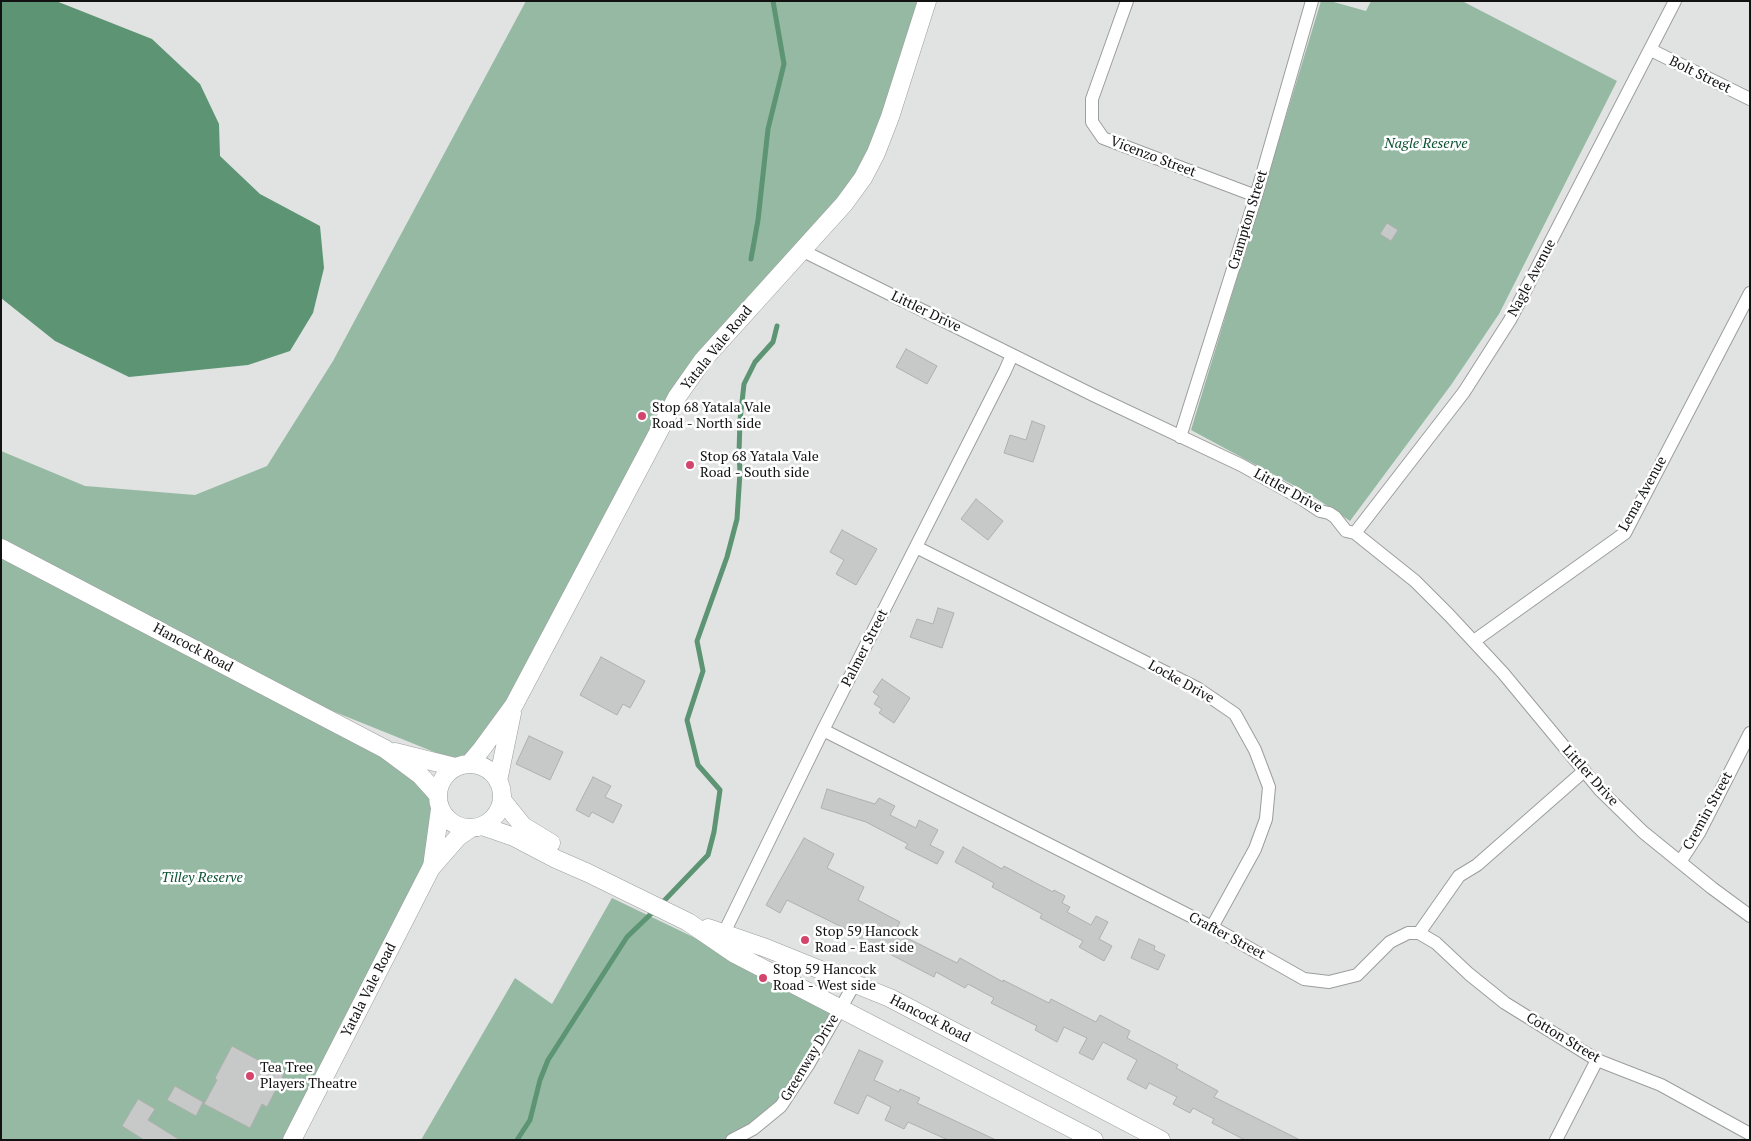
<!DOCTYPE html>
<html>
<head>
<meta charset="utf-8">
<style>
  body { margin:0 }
  #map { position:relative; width:1751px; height:1141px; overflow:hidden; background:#e0e3e1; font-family:"PT Serif",serif }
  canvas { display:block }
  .frame { position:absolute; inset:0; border:2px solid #111211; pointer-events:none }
</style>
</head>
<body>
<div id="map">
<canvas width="1751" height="1141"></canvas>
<div class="frame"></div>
</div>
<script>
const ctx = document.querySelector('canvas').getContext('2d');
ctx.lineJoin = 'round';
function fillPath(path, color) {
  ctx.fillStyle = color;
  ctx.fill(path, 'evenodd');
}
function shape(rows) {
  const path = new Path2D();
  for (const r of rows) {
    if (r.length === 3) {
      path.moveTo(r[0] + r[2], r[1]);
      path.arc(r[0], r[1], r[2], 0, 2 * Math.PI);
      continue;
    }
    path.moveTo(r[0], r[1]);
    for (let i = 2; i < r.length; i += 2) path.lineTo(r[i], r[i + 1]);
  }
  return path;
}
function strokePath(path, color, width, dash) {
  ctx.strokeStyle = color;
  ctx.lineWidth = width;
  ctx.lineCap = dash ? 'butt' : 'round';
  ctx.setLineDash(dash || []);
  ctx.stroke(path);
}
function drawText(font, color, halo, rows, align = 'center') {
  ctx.font = font + ' "PT Serif",serif';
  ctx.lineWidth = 5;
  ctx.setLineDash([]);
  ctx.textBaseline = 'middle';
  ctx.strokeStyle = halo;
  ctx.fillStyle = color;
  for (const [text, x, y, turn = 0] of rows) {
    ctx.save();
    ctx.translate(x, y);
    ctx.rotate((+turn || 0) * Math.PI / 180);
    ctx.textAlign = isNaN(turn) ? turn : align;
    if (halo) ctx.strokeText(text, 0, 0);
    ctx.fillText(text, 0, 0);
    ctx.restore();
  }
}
fillPath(shape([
  [526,1,927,1,863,178,703,360,509,725,464,764,248,677,385,749,438,795,436,840,293,1140,1,1140,1,451,85,486,195,495,267,466,333,361],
  [1321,1,1330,1,1366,11,1371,1,1462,1,1617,81,1499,314,1451,385,1350,521,1308,493,1191,430],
  [612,898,841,1008,786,1098,732,1140,421,1140,515,978,552,1004]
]), '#95b9a2');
fillPath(shape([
  [4,1,56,1,152,39,200,84,219,124,220,156,260,194,320,226,324,268,313,313,290,351,248,365,129,377,55,341,1,298,1,2]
]), '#5c9474');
strokePath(shape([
  [751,259,758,220,768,129,784,64,773,1],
  [661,904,708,855,714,832,720,790,698,765,687,720,703,671,697,641,727,557,737,519,740,472,739,453,740,420,744,384,755,362,773,342,777,326],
  [517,1140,530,1120,540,1080,548,1060,627,937,655,910]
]), '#5c9474', 5);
const building = shape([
  [1387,223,1398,230,1391,241,1380,234,1387,223],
  [906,349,937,366,927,384,896,367,906,349],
  [1032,421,1045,426,1033,462,1004,453,1010,435,1026,440,1032,421],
  [976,499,1003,521,988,540,961,519,976,499],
  [842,530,877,549,856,585,836,574,844,560,830,552,842,530],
  [938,608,954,613,942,648,910,637,917,619,933,624,938,608],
  [601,657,645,681,630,708,623,704,617,715,580,695,601,657],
  [882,679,910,698,894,723,879,713,882,709,874,704,879,696,873,692,882,679],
  [529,736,563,752,550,780,516,764,529,736],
  [593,777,611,786,605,797,622,805,613,823,592,812,589,817,576,810,593,777],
  [827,789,875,804,879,798,895,806,890,815,916,828,919,820,938,830,930,845,944,852,937,864,905,848,908,844,866,822,821,808,827,789],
  [804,838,834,854,827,868,864,887,858,900,900,922,895,932,957,963,960,958,1003,982,1003,980,1049,1003,1051,999,1096,1022,1100,1015,1130,1031,1127,1038,1178,1065,1176,1068,1218,1091,1214,1097,1300,1140,1245,1140,1212,1123,1214,1119,1193,1108,1190,1113,1173,1104,1177,1097,1149,1083,1146,1089,1127,1079,1137,1060,1103,1042,1093,1060,1079,1053,1087,1038,1064,1027,1057,1042,1035,1030,1037,1026,991,1003,994,998,968,984,965,988,936,972,934,977,859,938,860,936,787,900,780,913,766,905,804,838],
  [963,847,1002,869,1004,866,1053,892,1054,890,1065,896,1062,903,1070,907,1067,912,1091,925,1096,916,1108,922,1099,939,1112,946,1104,961,1079,947,1083,941,1040,918,1042,914,992,887,994,883,955,862,963,847],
  [1139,939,1155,946,1154,950,1165,955,1158,970,1131,958,1139,939],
  [232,1046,284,1074,267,1107,262,1104,250,1128,204,1104,217,1080,215,1078,232,1046],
  [859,1050,883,1061,874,1080,899,1092,900,1089,920,1098,917,1103,996,1140,948,1140,908,1122,904,1129,885,1120,891,1107,867,1095,858,1114,834,1103,859,1050],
  [175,1086,203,1102,196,1116,167,1100,175,1086],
  [138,1099,155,1109,148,1120,180,1140,144,1140,122,1126,138,1099]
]);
fillPath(building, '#c6c9c7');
strokePath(building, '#aeb0ae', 1);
const street = shape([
  [1127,1,1092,99,1092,122,1103,138,1256,196],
  [1651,50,1750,99],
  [801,250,1093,395,1241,465,1302,499,1320,511,1329,513,1335,517,1346,531,1355,533,1415,581,1449,615,1503,673,1600,790,1643,832,1712,888,1750,916],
  [1180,437,1256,196,1312,1],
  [1355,533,1464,392,1510,320,1675,1],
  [916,547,1197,688,1235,714,1255,750,1269,787,1266,819,1255,849,1212,927],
  [1474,641,1625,533,1750,293],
  [823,730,1212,927,1304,979,1329,982,1357,975,1390,942,1408,933,1419,933],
  [1680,862,1699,833,1750,733],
  [1419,933,1436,943,1469,974,1505,1003,1597,1060,1661,1085,1750,1134],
  [1419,933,1459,876,1477,865,1584,771],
  [720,941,823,730,1005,371,1012,355],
  [732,1140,753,1129,781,1106,808,1065,855,983],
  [1556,1140,1597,1060]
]);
const secondary = shape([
  [1,548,385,749,420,775,438,795],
  [395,752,455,767],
  [470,763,481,750,514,705,677,397,703,360,844,204,863,178,876,153,890,117,927,1],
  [470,796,32],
  [498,781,512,713],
  [502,800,523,826,551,843],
  [482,826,514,837,556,859,588,873,688,922,735,954,1094,1140],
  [432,867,440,809],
  [708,928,766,948,890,998,1161,1140],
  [292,1140,431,868,458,837,471,828]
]);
strokePath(street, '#9b9e9c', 14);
strokePath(secondary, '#9b9e9c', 19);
strokePath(street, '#fff', 12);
strokePath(secondary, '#fff', 18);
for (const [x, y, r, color] of [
  [642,416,5,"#d3456c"],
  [690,465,5,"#d3456c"],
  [805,940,5,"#d3456c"],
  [763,978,5,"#d3456c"],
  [250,1076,5,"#d3456c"]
]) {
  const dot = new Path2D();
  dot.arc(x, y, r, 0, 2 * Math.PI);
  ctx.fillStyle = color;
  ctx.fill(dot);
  strokePath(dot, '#fff', 2);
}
drawText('14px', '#111211', '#fff', [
  ["Bolt Street",1700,75,26],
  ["Vicenzo Street",1153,157,21],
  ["Crampton Street",1248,220,-73],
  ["Nagle Avenue",1532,278,-62],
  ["Littler Drive",926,312,26],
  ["Yatala Vale Road",717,348,-51],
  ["Littler Drive",1288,491,29],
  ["Lema Avenue",1643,494,-61],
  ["Hancock Road",193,648,28],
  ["Palmer Street",865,648,-63],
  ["Locke Drive",1181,682,29],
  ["Littler Drive",1590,776,48],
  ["Cremin Street",1708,811,-61],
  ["Crafter Street",1227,936,28],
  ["Yatala Vale Road",369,990,-63],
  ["Hancock Road",930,1019,27],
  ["Cotton Street",1563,1038,31],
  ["Greenway Drive",810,1058,-59]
]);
drawText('italic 14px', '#0a5232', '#fff', [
  ["Nagle Reserve",1426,144],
  ["Tilley Reserve",202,878]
]);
drawText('14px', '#111211', '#fff', [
  ["Stop 68 Yatala Vale",652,408],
  ["Road - North side",652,424],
  ["Stop 68 Yatala Vale",700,457],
  ["Road - South side",700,473],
  ["Stop 59 Hancock",815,932],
  ["Road - East side",815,948],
  ["Stop 59 Hancock",773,970],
  ["Road - West side",773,986],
  ["Tea Tree",260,1068],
  ["Players Theatre",260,1084]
], 'left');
</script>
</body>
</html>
